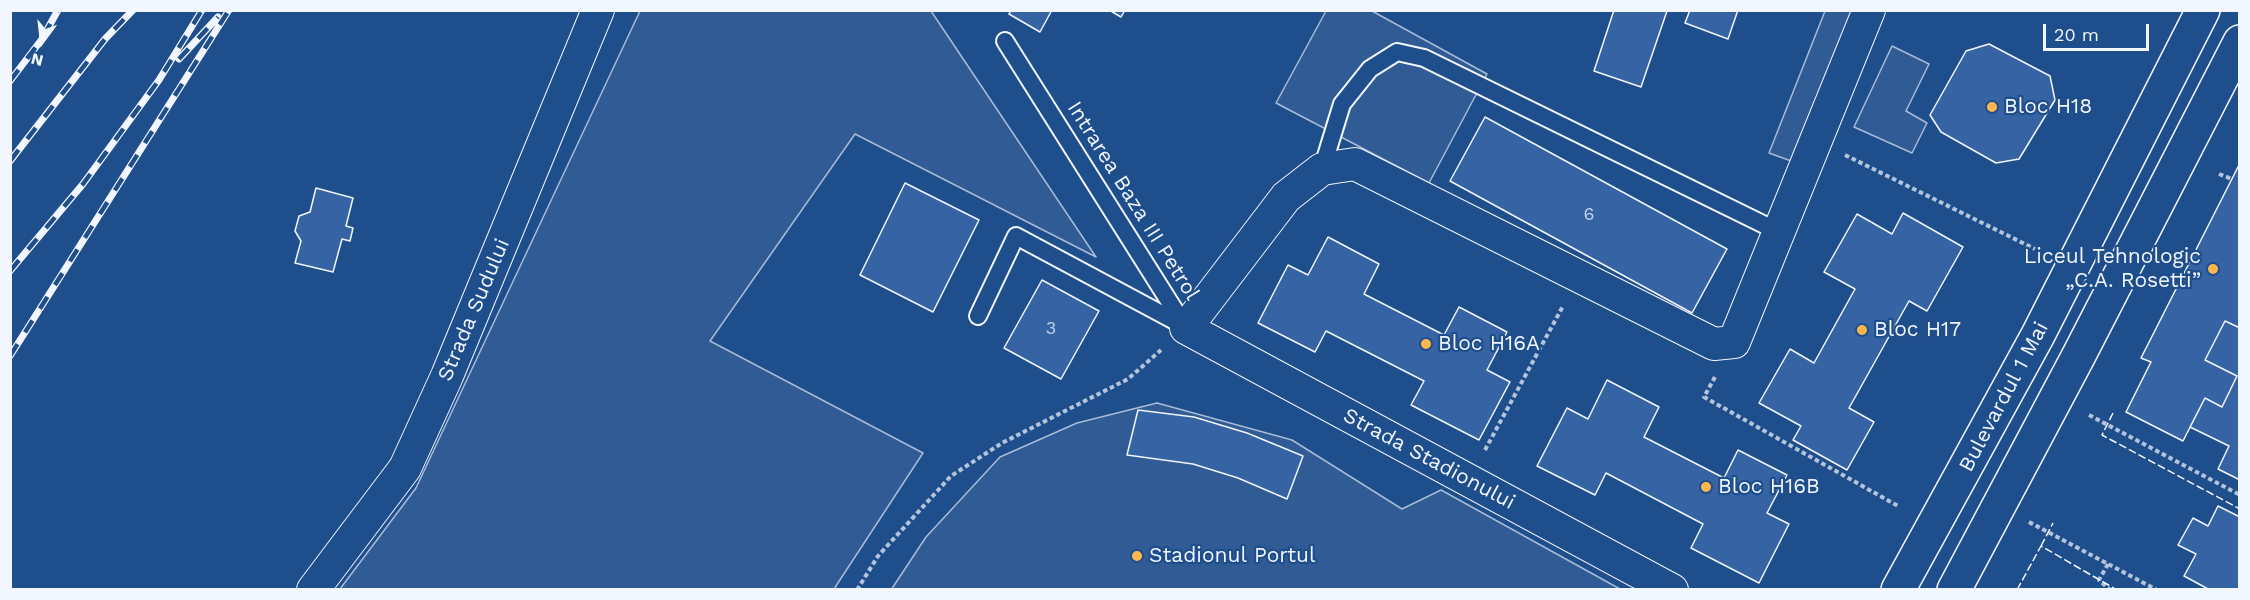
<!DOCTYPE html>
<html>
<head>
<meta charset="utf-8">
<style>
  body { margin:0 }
  #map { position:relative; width:2250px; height:600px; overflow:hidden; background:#1f4e8c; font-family:"Work Sans",sans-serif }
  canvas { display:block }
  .frame { position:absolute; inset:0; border:12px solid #f2f6ff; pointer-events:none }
  .north { position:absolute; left:12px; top:12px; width:60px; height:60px; -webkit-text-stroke:4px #1f4e8c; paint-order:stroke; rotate:195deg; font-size:16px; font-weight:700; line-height:24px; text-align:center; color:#f2f6ff }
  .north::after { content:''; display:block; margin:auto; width:21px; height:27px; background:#f2f6ff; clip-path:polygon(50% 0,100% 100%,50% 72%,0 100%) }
  .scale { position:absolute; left:2043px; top:24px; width:106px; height:27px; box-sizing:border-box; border:3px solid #f2f6ff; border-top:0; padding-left:8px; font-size:18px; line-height:21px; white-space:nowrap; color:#f2f6ff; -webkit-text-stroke:4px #1f4e8c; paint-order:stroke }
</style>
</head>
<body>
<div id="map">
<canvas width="2250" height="600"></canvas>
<div class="frame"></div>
<div class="north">N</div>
<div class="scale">20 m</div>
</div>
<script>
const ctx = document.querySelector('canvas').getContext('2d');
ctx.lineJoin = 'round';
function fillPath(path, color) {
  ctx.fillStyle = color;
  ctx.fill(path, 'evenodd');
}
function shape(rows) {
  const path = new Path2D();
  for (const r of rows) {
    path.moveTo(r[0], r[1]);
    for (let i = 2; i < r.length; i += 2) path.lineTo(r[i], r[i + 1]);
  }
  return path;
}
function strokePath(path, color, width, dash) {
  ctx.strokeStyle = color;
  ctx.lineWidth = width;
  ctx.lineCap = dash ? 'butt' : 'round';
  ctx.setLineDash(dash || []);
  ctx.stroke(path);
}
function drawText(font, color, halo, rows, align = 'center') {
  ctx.font = font + ' "Work Sans",sans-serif';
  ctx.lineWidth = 4.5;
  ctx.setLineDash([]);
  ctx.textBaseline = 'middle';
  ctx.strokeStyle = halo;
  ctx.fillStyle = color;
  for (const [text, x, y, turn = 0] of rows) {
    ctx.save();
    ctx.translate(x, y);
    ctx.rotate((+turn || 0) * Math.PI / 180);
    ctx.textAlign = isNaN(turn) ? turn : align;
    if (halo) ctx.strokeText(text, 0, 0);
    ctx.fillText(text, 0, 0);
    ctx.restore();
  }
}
const built = shape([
  [640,11,931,11,1096,257,855,134,710,341,923,453,834,589,340,589,416,488,640,11],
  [1326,11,1372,11,1487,74,1429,183,1276,103,1326,11],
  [1825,11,1853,11,1794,162,1769,153,1825,11],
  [1892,46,1929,64,1906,111,1927,123,1912,153,1854,127,1892,46],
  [1157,403,1292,440,1402,509,1441,490,1620,589,891,590,926,537,1000,457,1077,423,1157,403]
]);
fillPath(built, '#305b95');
strokePath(built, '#a8bbd7', 1.5);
const building = shape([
  [1011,10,1052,10,1040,32,1009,14,1011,10],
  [1109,10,1125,10,1121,17,1109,10],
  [1614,10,1667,11,1641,87,1594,71,1614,10],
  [1690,10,1738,10,1728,39,1685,23,1690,10],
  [1989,44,2050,76,2055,100,2019,159,1996,163,1941,132,1930,115,1966,51,1989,44],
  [1485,117,1727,249,1692,313,1450,181,1485,117],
  [2240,163,2240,328,2225,321,2205,360,2237,376,2222,407,2205,398,2183,441,2126,412,2151,362,2141,358,2240,163],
  [905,183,979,220,933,312,860,275,905,183],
  [316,188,353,198,346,226,353,228,350,241,342,239,333,272,295,263,301,241,295,231,299,216,310,212,316,188],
  [1903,213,1963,247,1927,311,1909,301,1849,408,1874,422,1847,470,1793,440,1801,426,1759,403,1790,349,1814,363,1855,289,1824,272,1857,214,1892,234,1903,213],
  [1328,237,1379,264,1364,294,1444,335,1459,307,1507,332,1487,370,1510,382,1479,440,1411,405,1424,381,1326,331,1315,352,1258,323,1288,265,1308,275,1328,237],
  [1042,280,1099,311,1061,379,1004,348,1042,280],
  [2225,321,2240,328,2240,480,2218,469,2229,446,2190,427,2205,398,2222,407,2237,376,2205,360,2225,321],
  [1607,380,1659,407,1644,437,1724,478,1738,450,1787,475,1767,513,1789,524,1759,583,1691,548,1703,524,1606,473,1595,495,1537,466,1567,408,1588,419,1607,380],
  [1138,410,1194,417,1247,433,1303,456,1287,499,1238,478,1193,464,1127,455,1138,410],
  [2218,506,2240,517,2240,590,2210,590,2184,576,2196,554,2178,545,2193,518,2208,526,2218,506]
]);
fillPath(building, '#3563a3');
strokePath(building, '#f2f6ff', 1.5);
const service = shape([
  [1005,41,1186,328],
  [1322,169,1342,104,1370,69,1397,52,1424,58,1779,232],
  [978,316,1016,236,1184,326]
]);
const minor = shape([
  [313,590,405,468,447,376,598,10],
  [1672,590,1186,328,1286,197,1322,169,1355,164,1714,344,1734,342,1869,10]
]);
const primary = shape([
  [1898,590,2038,335,2203,10],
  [1954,590,2079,355,2240,42]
]);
strokePath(service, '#f2f6ff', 20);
strokePath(minor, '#f2f6ff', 34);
strokePath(primary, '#f2f6ff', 36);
strokePath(shape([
  [1845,155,2035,249],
  [2219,174,2232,179],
  [1715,377,1704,397,1898,506],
  [2089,415,2240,495],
  [1485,450,1563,306],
  [2029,522,2157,590],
  [2108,564,2099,580,2110,590],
  [857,590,878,556,951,476,1002,443,1128,379,1161,350]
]), '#b3c4dc', 4, [4.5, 3]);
strokePath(service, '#1f4e8c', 16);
strokePath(minor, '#1f4e8c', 32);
strokePath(primary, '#1f4e8c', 33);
const rail = shape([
  [179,59,218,17],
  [10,81,42,39,58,10],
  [10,161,105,39,133,10],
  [10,271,83,184,159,80,202,10],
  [10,356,229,10]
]);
strokePath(rail, '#f2f6ff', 7);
strokePath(rail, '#1f4e8c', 4.5, [14]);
strokePath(shape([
  [2113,413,2102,435,2240,509],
  [2041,546,2053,523],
  [2017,590,2041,546,2117,590]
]), '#f2f6ff', 1.5, [8, 3]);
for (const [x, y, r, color] of [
  [1992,107,6,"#ffb74d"],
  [2213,269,6,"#ffb74d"],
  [1862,330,6,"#ffb74d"],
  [1426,344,6,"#ffb74d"],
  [1706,487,6,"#ffb74d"],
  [1137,556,6,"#ffb74d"]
]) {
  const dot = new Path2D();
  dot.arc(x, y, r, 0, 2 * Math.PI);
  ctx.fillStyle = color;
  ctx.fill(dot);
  strokePath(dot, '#1f4e8c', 2);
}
drawText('18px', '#c3d1e8', null, [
  ["6",1589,215],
  ["3",1051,329]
]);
drawText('21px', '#f2f6ff', '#1f4e8c', [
  ["Bloc H18",2004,107],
  ["Liceul Tehnologic",2201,257,"right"],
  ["„C.A. Rosetti”",2201,281,"right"],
  ["Bloc H17",1874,330],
  ["Bloc H16A",1438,344],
  ["Bloc H16B",1718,487],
  ["Stadionul Portul",1149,556]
], 'left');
drawText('21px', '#f2f6ff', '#1f4e8c', [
  ["Intrarea Baza III Petrol",1133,201,58],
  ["Strada Sudului",474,310,-67],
  ["Bulevardul 1 Mai",2004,397,-62],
  ["Strada Stadionului",1429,459,28]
]);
</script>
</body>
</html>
